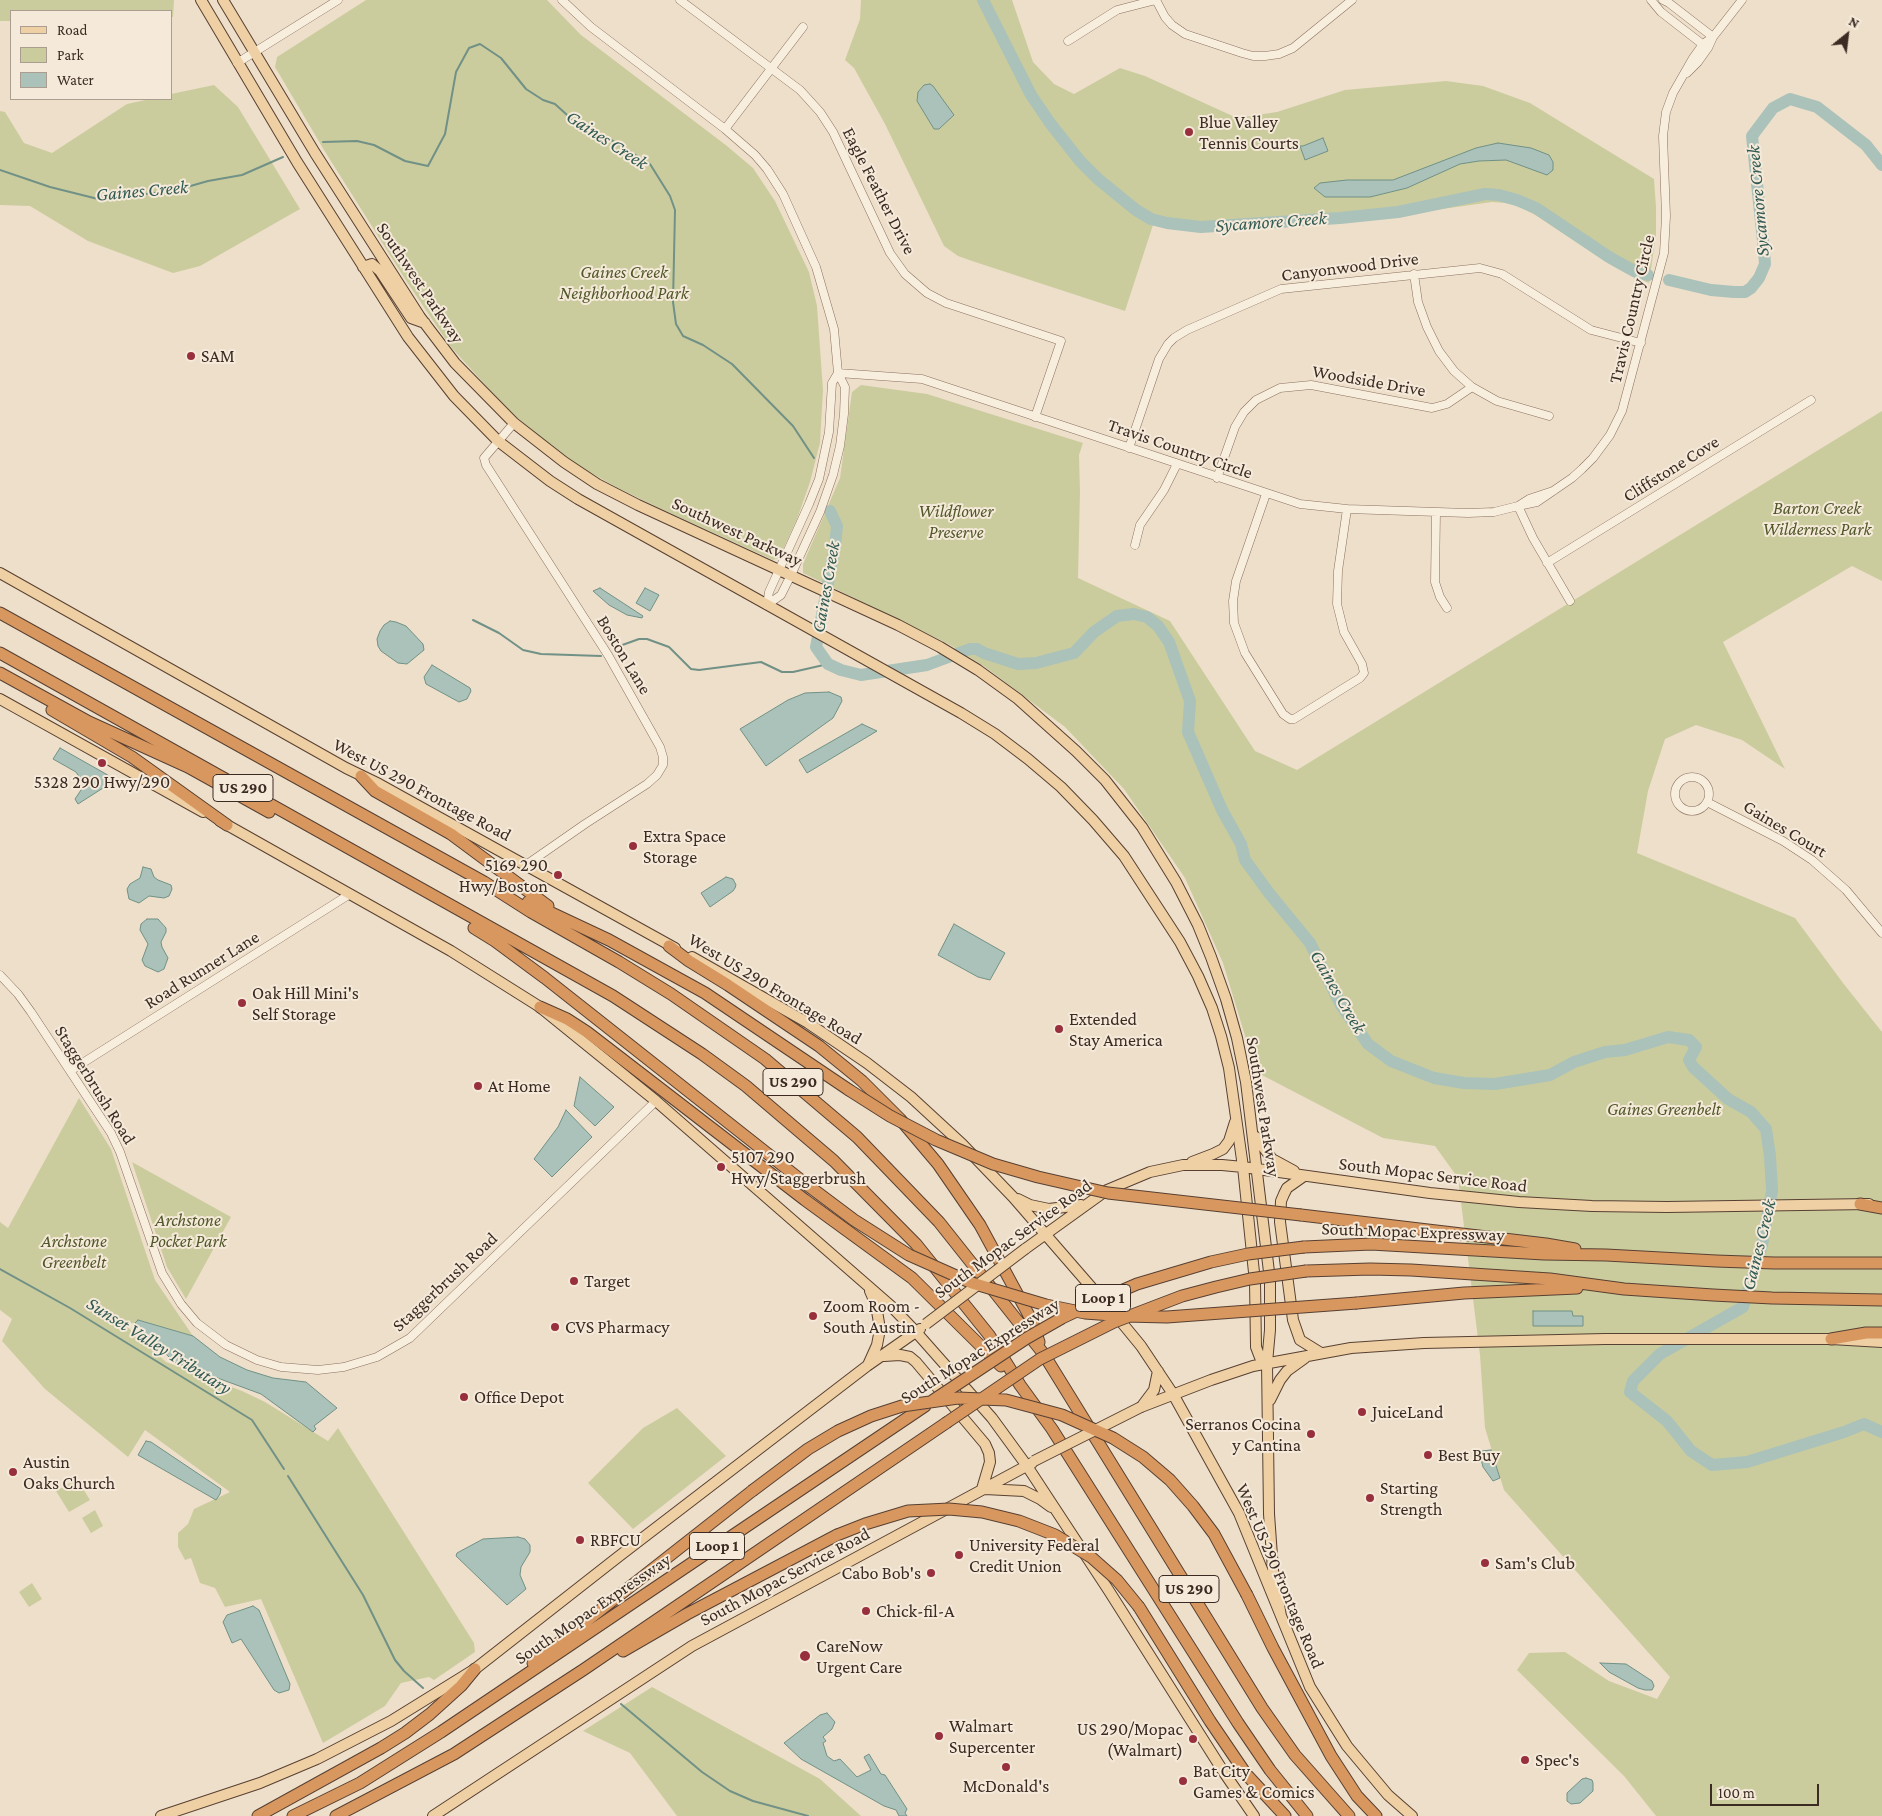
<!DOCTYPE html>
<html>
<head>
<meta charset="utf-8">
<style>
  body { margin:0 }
  #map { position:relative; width:1882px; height:1816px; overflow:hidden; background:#eedfca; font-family:"Crimson Pro",serif }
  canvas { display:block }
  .legend { position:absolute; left:10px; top:10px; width:162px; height:90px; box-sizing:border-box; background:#f5eada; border:1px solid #ab9e90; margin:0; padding:6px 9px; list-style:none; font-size:15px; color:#3b2b22 }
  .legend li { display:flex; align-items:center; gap:10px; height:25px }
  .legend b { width:25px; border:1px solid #ab9e90 }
  .north { position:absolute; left:1822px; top:10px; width:50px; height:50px; -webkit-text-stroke:4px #f5eada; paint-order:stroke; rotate:29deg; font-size:14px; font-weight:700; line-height:20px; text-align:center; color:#3b2b22 }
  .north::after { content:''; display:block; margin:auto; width:18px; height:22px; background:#3b2b22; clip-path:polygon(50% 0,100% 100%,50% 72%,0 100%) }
  .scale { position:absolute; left:1710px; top:1784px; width:109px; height:22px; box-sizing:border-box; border:2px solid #3b2b22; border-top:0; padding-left:6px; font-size:15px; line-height:18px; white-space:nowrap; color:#3b2b22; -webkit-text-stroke:4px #f5eada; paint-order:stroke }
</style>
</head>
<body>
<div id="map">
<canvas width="1882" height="1816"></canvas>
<ul class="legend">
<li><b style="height:6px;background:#eed0a4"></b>Road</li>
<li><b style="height:14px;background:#cbcc9e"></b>Park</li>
<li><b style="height:14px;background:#aac2b9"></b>Water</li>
</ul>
<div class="north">N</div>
<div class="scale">100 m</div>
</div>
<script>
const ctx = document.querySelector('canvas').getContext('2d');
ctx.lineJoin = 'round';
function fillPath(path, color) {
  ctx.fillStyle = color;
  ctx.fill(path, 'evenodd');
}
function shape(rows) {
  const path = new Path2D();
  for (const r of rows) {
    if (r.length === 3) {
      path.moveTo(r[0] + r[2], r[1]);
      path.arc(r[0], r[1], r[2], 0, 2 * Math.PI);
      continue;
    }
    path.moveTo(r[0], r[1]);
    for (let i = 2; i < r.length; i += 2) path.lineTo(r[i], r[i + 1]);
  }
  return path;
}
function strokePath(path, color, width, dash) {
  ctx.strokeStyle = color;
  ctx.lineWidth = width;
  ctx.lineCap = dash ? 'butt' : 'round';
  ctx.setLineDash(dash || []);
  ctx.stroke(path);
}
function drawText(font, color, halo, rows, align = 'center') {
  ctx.font = font + ' "Crimson Pro",serif';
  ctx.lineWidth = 4;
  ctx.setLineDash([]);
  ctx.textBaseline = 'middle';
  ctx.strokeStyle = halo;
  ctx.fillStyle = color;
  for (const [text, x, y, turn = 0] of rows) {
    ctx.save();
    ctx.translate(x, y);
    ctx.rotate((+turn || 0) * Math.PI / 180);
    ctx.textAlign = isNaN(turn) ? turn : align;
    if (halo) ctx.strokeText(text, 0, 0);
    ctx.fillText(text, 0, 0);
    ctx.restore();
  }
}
fillPath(shape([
  [0,0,174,0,173,17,171,17,171,11,11,11,11,21,0,21],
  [366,0,547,0,581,35,727,146,753,168,775,201,809,272,817,306,823,390,820,443,810,482,797,519,779,558,773,560,659,508,618,488,582,468,539,436,508,410,450,346,405,279,324,150,275,67,277,57],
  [861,0,1012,0,1033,62,1054,84,1074,94,1120,68,1145,76,1237,118,1277,112,1345,90,1446,81,1483,86,1530,103,1654,179,1656,207,1656,235,1649,283,1631,276,1611,265,1537,216,1520,207,1506,203,1492,202,1392,216,1318,223,1214,230,1167,228,1153,225,1125,311,972,261,958,256,944,246,885,124,854,68,845,60,860,19],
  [214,85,238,107,300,209,200,266,173,273,88,241,30,206,0,205,0,111,5,112,24,143,52,153,127,104,150,99,171,99,171,94],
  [861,385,927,394,1083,443,1079,455,1080,492,1078,578,1170,621,1255,751,1297,770,1882,411,1882,581,1852,566,1723,642,1785,769,1742,740,1696,725,1665,739,1648,791,1637,853,1795,918,1843,983,1882,1032,1882,1816,1656,1816,1624,1776,1517,1670,1529,1653,1565,1652,1609,1681,1657,1699,1670,1677,1504,1490,1485,1428,1480,1355,1458,1178,1435,1146,1383,1138,1256,1072,1223,963,1185,878,1124,789,1065,727,985,667,950,645,803,573,803,564,840,478,852,392],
  [79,1098,111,1149,155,1280,193,1336,138,1320,135,1323,123,1323,166,1362,242,1391,265,1402,328,1441,338,1428,474,1643,475,1652,434,1680,429,1677,401,1683,385,1706,323,1743,261,1599,225,1607,215,1588,200,1583,191,1558,185,1560,178,1547,178,1533,188,1524,194,1509,230,1492,145,1430,128,1457,45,1389,2,1341,12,1319,0,1310,0,1222,8,1228],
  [132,1162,231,1217,186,1299,167,1267],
  [677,1408,726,1456,633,1529,588,1483,643,1428],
  [77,1479,90,1500,69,1512,56,1491],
  [95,1510,103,1526,91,1533,82,1518],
  [32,1583,42,1599,29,1607,19,1592],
  [652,1687,820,1779,861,1816,677,1816,630,1753,583,1731]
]), '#cbcc9e');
const water = shape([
  [930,84,933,86,954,115,939,129,934,129,917,101,918,92,924,85,930,84],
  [1323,138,1328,151,1305,160,1300,146,1303,146,1323,138],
  [1498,143,1531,148,1549,155,1553,162,1553,170,1547,175,1506,160,1479,161,1460,164,1407,188,1370,197,1325,197,1314,188,1320,183,1347,180,1393,180,1476,148,1498,143],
  [600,588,643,616,642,618,627,615,609,605,593,591,600,588],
  [645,588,659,595,650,611,636,603,645,588],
  [390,621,396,622,406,626,423,644,424,650,407,664,398,663,381,651,378,646,377,639,380,631,384,625,390,621],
  [432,665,470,688,471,691,467,699,459,702,426,684,424,677,432,665],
  [829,692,841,697,842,701,833,718,766,766,740,729,788,700,805,693,829,692],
  [862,724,877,731,807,773,799,760,862,724],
  [60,748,113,778,114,781,78,804,75,799,81,790,82,781,76,772,53,759,60,748],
  [143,867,151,869,154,877,158,880,171,885,172,889,169,896,164,898,149,896,139,903,129,899,127,889,130,884,140,878,143,867],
  [726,877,733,879,736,885,735,888,733,891,710,907,701,893,726,877],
  [147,919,158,919,166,928,166,932,161,942,162,947,168,958,164,969,158,972,145,966,142,960,148,944,140,930,141,924,147,919],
  [954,924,1005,953,990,980,978,977,938,955,954,924],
  [580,1077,614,1107,595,1126,574,1106,580,1077],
  [566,1110,592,1137,552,1177,534,1159,558,1127,566,1110],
  [1533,1311,1572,1311,1573,1316,1583,1316,1583,1326,1533,1326,1533,1311],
  [138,1320,193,1336,220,1357,247,1370,273,1378,306,1382,337,1408,314,1426,316,1429,313,1432,261,1394,174,1362,135,1323,138,1320],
  [146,1441,151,1442,221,1489,220,1494,216,1500,138,1455,146,1441],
  [1491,1450,1500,1478,1493,1481,1483,1467,1481,1459,1481,1451,1491,1450],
  [518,1537,525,1539,530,1545,530,1552,521,1567,520,1575,526,1589,507,1605,456,1556,457,1553,483,1539,518,1537],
  [253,1606,259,1610,290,1684,289,1690,279,1693,274,1690,241,1639,232,1643,223,1622,227,1615,253,1606],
  [1600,1663,1626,1664,1652,1681,1654,1686,1652,1690,1645,1690,1638,1688,1609,1672,1600,1663],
  [827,1713,835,1722,832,1729,823,1737,826,1741,823,1743,827,1756,834,1761,840,1759,857,1777,871,1770,864,1757,869,1754,881,1774,885,1775,907,1809,905,1813,907,1816,899,1816,896,1810,884,1806,801,1759,784,1743,820,1715,827,1713],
  [1586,1778,1592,1780,1593,1783,1593,1791,1580,1803,1571,1804,1567,1801,1567,1793,1582,1779,1586,1778]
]);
fillPath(water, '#aac2b9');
strokePath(water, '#719186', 1);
strokePath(shape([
  [323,142,357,141,374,145,405,161,428,166,445,134,456,72,469,48,480,44,501,58,526,89,543,100,555,104,578,125,613,141,650,164,670,196,675,210,673,302,676,324,683,336,703,345,732,364,793,426,814,458],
  [0,170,50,187,98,199,173,191,208,181,242,175,283,157],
  [473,620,499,633,523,650,541,654,601,656],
  [614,648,639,639,647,639,669,647,691,669,699,670,761,662,782,672,793,672,828,664],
  [0,1269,70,1308,252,1420,284,1469],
  [288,1476,363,1595,395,1660,404,1671,423,1688],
  [621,1704,702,1772,730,1791,753,1801,808,1816]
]), '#719186', 2);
strokePath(shape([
  [983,0,1031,95,1050,123,1080,161,1098,179,1136,210,1151,219,1167,223,1201,227,1340,218,1398,212,1485,194,1499,195,1517,200,1536,208,1609,257,1636,272,1648,275],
  [1669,280,1711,290,1734,292,1745,292,1751,288,1759,278,1765,264,1764,250,1752,136,1773,108,1790,99,1817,107,1866,145,1882,165],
  [830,511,837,526,835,546,816,647,828,664,841,670,861,675,927,665,970,649,977,649,984,653,1018,664,1036,663,1074,653,1094,632,1117,616,1134,614,1147,617,1158,626,1169,642,1190,701,1188,732,1222,810,1241,844,1245,860,1269,893,1310,943,1341,1005,1368,1044,1391,1061,1434,1078,1464,1083,1495,1084,1550,1075,1574,1062,1605,1052,1625,1050,1668,1037,1689,1040,1696,1047,1689,1060,1693,1067,1728,1099,1751,1112,1766,1129,1770,1156,1772,1191,1762,1245,1743,1307,1660,1354,1633,1381,1630,1392,1667,1421,1691,1451,1712,1465,1747,1462,1844,1432,1864,1424,1882,1432]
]), '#aac2b9', 12);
const minor = shape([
  [562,0,591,27,725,129,755,155,767,169,783,194,816,267,834,329,838,373,845,387,844,414,840,446,833,475,820,512,791,575,781,595,767,605],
  [680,0,800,90,820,112,833,132,890,253,905,274,927,293,946,303,1061,341,1035,417],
  [1156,0,1165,17,1172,25,1185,34,1242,53,1253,56,1265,56,1279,54,1293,48,1352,0],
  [1651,0,1661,12,1706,47],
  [1663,0,1669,3,1713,37],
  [1068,41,1117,10,1156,0],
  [237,63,338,0],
  [1687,73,1698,62,1708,48,1713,37,1742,0],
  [725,129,803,27],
  [1414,274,1418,302,1427,327,1439,351,1454,371,1472,387,1497,401,1549,416],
  [838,373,922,379,1300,504,1347,509,1468,513,1494,512,1518,506,1533,538,1570,601],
  [514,423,484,458,486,465,608,655,660,747,663,757,663,765,657,775,647,784,585,824,526,865],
  [1129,448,1159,359,1168,344,1174,338,1187,330,1281,289,1480,268,1502,274,1591,330,1641,343],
  [1217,478,1235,427,1244,412,1256,400,1280,388,1311,385,1432,408,1447,404,1472,387],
  [1553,491,1529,499,1518,506,1537,502,1572,478,1582,469,1593,458,1610,435,1622,411,1664,253,1666,216,1663,136,1666,112,1673,93,1693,58,1703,44,1713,37],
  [1266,494,1236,581,1233,601,1234,623,1245,653,1283,714,1290,719,1294,719,1360,678,1364,673,1362,664,1344,632,1337,604,1338,571,1347,509],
  [1436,512,1435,582,1440,597,1447,608],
  [1135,545,1140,525,1164,490,1177,464],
  [1547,563,1811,400],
  [767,605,769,592,809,504,819,479,829,432,832,383,838,373],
  [1692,794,17],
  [1707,802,1783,841,1812,860,1846,890,1882,933],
  [0,975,18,994,31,1012,111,1133,120,1152,162,1273,181,1304,197,1323,226,1345,257,1360,281,1367,318,1370,344,1367,377,1357,410,1338,656,1101],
  [70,1071,350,894]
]);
const major = shape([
  [201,0,297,162,408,337,454,396,498,441,550,481,578,499,961,713,995,734,1028,759,1061,787,1093,820,1124,856,1180,942,1198,976,1212,1008,1221,1036,1229,1068,1243,1167,1255,1282,1256,1347,1261,1360,1267,1363],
  [223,0,315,153,420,317,455,363,514,423,564,462,597,484,638,505,898,625,940,647,978,670,1018,699,1076,751,1105,780,1142,827,1176,882,1198,925,1211,957,1226,999,1237,1038,1246,1082,1270,1280,1270,1330,1267,1363,1269,1514,1273,1570,1281,1616],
  [363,267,372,264,380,271,411,318,425,323],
  [0,573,346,768,379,784,675,948],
  [0,699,203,812],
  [220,821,451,951,540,1007,656,1101,891,1306,916,1332,992,1418,1027,1466,1109,1591,1223,1771,1254,1816],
  [692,957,808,1023,867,1063,911,1097,962,1144,1013,1197,1118,1318,1141,1346,1173,1394,1239,1513,1310,1687,1347,1746,1388,1795,1412,1816],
  [1256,1137,1272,1159,1294,1171],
  [1192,1162,1213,1154,1223,1149,1229,1141,1235,1122],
  [1304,1176,1287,1188,1284,1194,1281,1201,1280,1222,1293,1320,1300,1340,1321,1353],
  [1018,1199,1030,1205,1049,1209,1081,1205],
  [1025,1249,1107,1190,1150,1172,1183,1165,1222,1165,1243,1167,1430,1193,1519,1202,1592,1206,1667,1207,1869,1204],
  [884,1356,900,1355,910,1357,916,1362,985,1444,989,1453,990,1462,982,1489],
  [868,1365,877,1345,880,1329,876,1305,870,1291],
  [1270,1400,1280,1380,1287,1371,1305,1358],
  [1142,1406,1154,1390,1158,1371],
  [1141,1407,1211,1380,1253,1366,1351,1348,1424,1343,1605,1339,1831,1339,1882,1342],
  [985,1489,1024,1491,1040,1499,1051,1507],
  [161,1816,260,1783,317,1759,391,1721,475,1669,618,1557,867,1366,920,1329],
  [433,1816,692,1646,1032,1463]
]);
const highway = shape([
  [0,613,484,882,531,912,619,962,671,994,765,1059,857,1137,939,1222,1043,1353,1262,1708,1295,1755,1349,1816],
  [0,653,613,996,702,1054,746,1086,834,1161,916,1244,989,1335,1020,1385,1052,1429,1238,1723,1270,1770,1307,1816],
  [0,673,89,722,188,767,269,812],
  [52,710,132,757,227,825],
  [361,776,375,791,451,834,548,906],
  [528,902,609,940,705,993,849,1090],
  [474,928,495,941,545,978,806,1184],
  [669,946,689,961,728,985,819,1046,862,1081,900,1119,938,1164,980,1225,1032,1321,1039,1342],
  [540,1007,567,1019,587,1032,805,1200,912,1278,1001,1366],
  [1860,1204,1882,1208],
  [1301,1215,1546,1244,1575,1249],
  [1304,1247,1371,1244,1544,1254,1606,1255,1716,1261,1774,1263,1882,1263],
  [1306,1271,1370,1269,1411,1270,1550,1279,1624,1289,1713,1295,1772,1298,1882,1300],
  [1357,1303,1464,1293,1577,1288],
  [1831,1339,1866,1333,1882,1333],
  [1247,1595,1273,1648,1331,1756,1357,1796,1376,1816],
  [1139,1607,1210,1721,1246,1774,1285,1816],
  [623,1651,687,1614,837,1535],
  [533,1663,752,1491],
  [258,1816,381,1748,405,1733,430,1714,461,1686,475,1669],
  [293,1816,360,1783,441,1732,925,1406],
  [336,1816,454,1754,583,1670,946,1423]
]);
strokePath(minor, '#8a715f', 9);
strokePath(major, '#584032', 12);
strokePath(highway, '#584032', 13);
strokePath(minor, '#f8eedd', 8);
strokePath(major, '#eed0a4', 10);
strokePath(highway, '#d8975f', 11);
const majorBridge = shape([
  [926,1324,1025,1249],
  [1034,1461,1141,1407]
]);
const highwayBridge = shape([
  [849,1090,890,1116,936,1140,993,1164,1038,1177,1108,1193,1301,1215],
  [806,1184,854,1220,909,1255,972,1283,1046,1305,1085,1313,1125,1316,1167,1317,1357,1303],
  [932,1401,1027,1338,1062,1318,1100,1300,1137,1284,1211,1262,1248,1254,1304,1247],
  [946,1423,1040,1359,1114,1322,1182,1296,1216,1287,1250,1279,1306,1271],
  [752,1491,808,1449,838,1431,871,1416,902,1406,958,1398,1006,1400,1062,1415,1113,1438,1143,1457,1170,1480,1193,1506,1214,1534,1247,1595],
  [837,1535,865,1524,908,1511,949,1509,982,1512,1019,1521,1055,1535,1091,1557,1117,1580,1139,1607]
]);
strokePath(majorBridge, '#584032', 12, []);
strokePath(highwayBridge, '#584032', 13, []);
strokePath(majorBridge, '#eed0a4', 10);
strokePath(highwayBridge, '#d8975f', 11);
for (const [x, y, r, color] of [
  [1189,132,5,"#97303c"],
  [191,356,5,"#97303c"],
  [102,763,5,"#97303c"],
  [633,846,5,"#97303c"],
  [558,875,5,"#97303c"],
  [242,1003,5,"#97303c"],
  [1059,1029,5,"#97303c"],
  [478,1086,5,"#97303c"],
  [721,1167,5,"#97303c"],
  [574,1281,5,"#97303c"],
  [813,1316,5,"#97303c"],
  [555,1327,5,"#97303c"],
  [464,1397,5,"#97303c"],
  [1362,1412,5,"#97303c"],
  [1311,1434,5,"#97303c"],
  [1428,1455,5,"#97303c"],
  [13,1472,5,"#97303c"],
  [1370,1498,5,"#97303c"],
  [580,1540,5,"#97303c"],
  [959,1555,5,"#97303c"],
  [1485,1563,5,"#97303c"],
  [931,1573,5,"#97303c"],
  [866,1611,5,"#97303c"],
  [805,1656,6,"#97303c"],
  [939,1736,5,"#97303c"],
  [1193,1739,5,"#97303c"],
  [1525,1760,5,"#97303c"],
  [1006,1767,5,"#97303c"],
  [1183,1781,5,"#97303c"]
]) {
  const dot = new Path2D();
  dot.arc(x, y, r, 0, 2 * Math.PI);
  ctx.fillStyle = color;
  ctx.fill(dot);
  strokePath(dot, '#f5eada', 2);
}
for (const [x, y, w] of [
  [243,788,60],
  [793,1082,60],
  [1103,1298,55],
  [717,1546,55],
  [1189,1589,60]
]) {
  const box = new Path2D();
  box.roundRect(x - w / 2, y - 13.5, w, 27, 4);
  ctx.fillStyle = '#f5eada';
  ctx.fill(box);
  strokePath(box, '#3b2b22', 1);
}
drawText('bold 16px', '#3b2b22', null, [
  ["US 290",243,788],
  ["US 290",793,1082],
  ["Loop 1",1103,1298],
  ["Loop 1",717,1546],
  ["US 290",1189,1589]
]);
drawText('18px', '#3b2b22', '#f5eada', [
  ["Blue Valley",1199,122],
  ["Tennis Courts",1199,143],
  ["SAM",201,356],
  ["5328 290 Hwy/290",102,782,"center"],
  ["Extra Space",643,836],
  ["Storage",643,857],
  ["5169 290",548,865,"right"],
  ["Hwy/Boston",548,886,"right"],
  ["Oak Hill Mini's",252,993],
  ["Self Storage",252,1014],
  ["Extended",1069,1019],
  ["Stay America",1069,1040],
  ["At Home",488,1086],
  ["5107 290",731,1157],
  ["Hwy/Staggerbrush",731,1178],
  ["Target",584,1281],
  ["Zoom Room -",823,1306],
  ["South Austin",823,1327],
  ["CVS Pharmacy",565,1327],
  ["Office Depot",474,1397],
  ["JuiceLand",1372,1412],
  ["Serranos Cocina",1301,1424,"right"],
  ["y Cantina",1301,1445,"right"],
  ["Best Buy",1438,1455],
  ["Austin",23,1462],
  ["Oaks Church",23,1483],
  ["Starting",1380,1488],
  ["Strength",1380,1509],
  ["RBFCU",590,1540],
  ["University Federal",969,1545],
  ["Credit Union",969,1566],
  ["Sam's Club",1495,1563],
  ["Cabo Bob's",921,1573,"right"],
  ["Chick-fil-A",876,1611],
  ["CareNow",816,1646],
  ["Urgent Care",816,1667],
  ["Walmart",949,1726],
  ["Supercenter",949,1747],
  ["US 290/Mopac",1183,1729,"right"],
  ["(Walmart)",1183,1750,"right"],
  ["Spec's",1535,1760],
  ["Bat City",1193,1771],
  ["Games & Comics",1193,1792],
  ["McDonald's",1006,1786,"center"]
], 'left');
drawText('18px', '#3b2b22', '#f5eada', [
  ["Eagle Feather Drive",879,191,63],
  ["Canyonwood Drive",1350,267,-7],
  ["Southwest Parkway",420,283,56],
  ["Travis Country Circle",1632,309,-77],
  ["Woodside Drive",1369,381,10],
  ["Travis Country Circle",1180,449,19],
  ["Cliffstone Cove",1671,469,-32],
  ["Southwest Parkway",737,532,25],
  ["Boston Lane",624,655,59],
  ["West US 290 Frontage Road",422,790,28],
  ["Gaines Court",1785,829,31],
  ["Road Runner Lane",202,970,-32],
  ["West US 290 Frontage Road",775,989,31],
  ["Staggerbrush Road",95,1085,58],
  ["Southwest Parkway",1263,1107,81],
  ["South Mopac Service Road",1433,1175,7],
  ["South Mopac Expressway",1413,1232,2],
  ["South Mopac Service Road",1013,1239,-36],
  ["Staggerbrush Road",445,1282,-43],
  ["South Mopac Expressway",980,1351,-32],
  ["West US 290 Frontage Road",1280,1576,67],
  ["South Mopac Service Road",785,1577,-28],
  ["South Mopac Expressway",593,1609,-34]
]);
drawText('italic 18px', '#505729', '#f5eada', [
  ["Gaines Creek",624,272],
  ["Neighborhood Park",624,293],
  ["Barton Creek",1817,508],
  ["Wilderness Park",1817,529],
  ["Wildflower",956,511],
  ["Preserve",956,532],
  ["Gaines Greenbelt",1664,1109],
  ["Archstone",188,1220],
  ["Pocket Park",188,1241],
  ["Archstone",74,1241],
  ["Greenbelt",74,1262]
]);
drawText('italic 19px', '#315a53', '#f5eada', [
  ["Gaines Creek",607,140,33],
  ["Gaines Creek",142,191,-5],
  ["Sycamore Creek",1758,201,-95],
  ["Sycamore Creek",1271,222,-4],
  ["Gaines Creek",826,587,-80],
  ["Gaines Creek",1338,992,60],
  ["Gaines Creek",1759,1245,-76],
  ["Sunset Valley Tributary",159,1346,32]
]);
</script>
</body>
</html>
